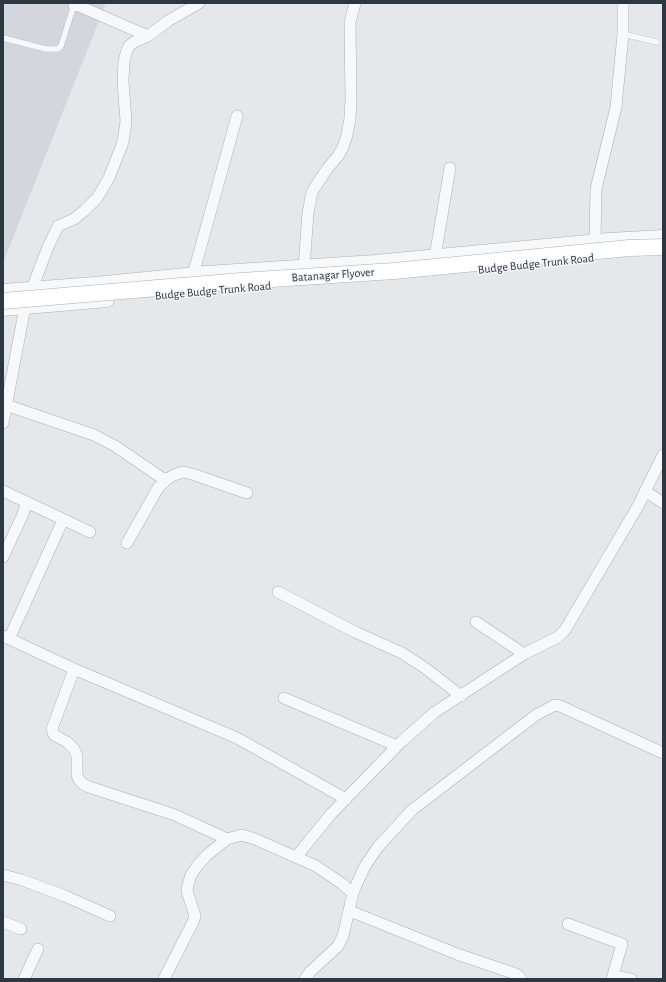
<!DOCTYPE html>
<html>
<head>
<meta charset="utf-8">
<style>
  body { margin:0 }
  #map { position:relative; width:666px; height:982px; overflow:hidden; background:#e4e8eb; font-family:"Alegreya Sans",sans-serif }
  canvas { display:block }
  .frame { position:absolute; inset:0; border:4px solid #2d3742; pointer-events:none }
</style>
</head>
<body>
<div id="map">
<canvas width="666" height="982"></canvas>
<div class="frame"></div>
</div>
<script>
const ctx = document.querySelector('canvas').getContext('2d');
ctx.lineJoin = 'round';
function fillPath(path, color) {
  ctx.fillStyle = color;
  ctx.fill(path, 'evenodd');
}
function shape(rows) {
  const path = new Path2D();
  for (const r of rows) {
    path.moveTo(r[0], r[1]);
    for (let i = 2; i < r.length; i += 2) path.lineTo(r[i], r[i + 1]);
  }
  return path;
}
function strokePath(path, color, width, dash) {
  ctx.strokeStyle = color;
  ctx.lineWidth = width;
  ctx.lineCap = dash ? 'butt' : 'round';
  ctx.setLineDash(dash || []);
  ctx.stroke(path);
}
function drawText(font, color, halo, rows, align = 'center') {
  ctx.font = font + ' "Alegreya Sans",sans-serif';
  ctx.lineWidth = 3;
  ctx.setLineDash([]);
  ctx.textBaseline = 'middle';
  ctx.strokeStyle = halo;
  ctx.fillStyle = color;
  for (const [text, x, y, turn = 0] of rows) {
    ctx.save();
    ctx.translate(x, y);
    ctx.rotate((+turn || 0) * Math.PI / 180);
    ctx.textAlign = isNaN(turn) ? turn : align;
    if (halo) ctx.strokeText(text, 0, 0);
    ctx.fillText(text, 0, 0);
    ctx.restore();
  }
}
fillPath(shape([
  [3,3,106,3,3,263]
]), '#d3d7dd');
const service = shape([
  [623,34,657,42],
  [3,38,46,49,58,49,61,46,74,5]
]);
const minor = shape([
  [74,5,79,6,148,36],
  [595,242,596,189,616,107,623,34,623,3],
  [435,257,450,168],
  [304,267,308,213,312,192,327,169,338,156,343,147,347,135,350,118,351,100,350,22,355,3],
  [193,275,237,116],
  [6,405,94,435,115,446,162,478,167,479,174,475,183,472,192,474,247,493],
  [3,423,25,307,48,247,58,226,74,219,84,211,97,198,109,178,123,142,126,121,123,81,124,61,127,50,129,46,134,42,148,36,168,21,199,3],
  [3,491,90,532],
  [645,491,663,503],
  [127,543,158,488,167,479],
  [3,557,23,514,27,502],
  [278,592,355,632,402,653,425,668,461,696],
  [476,622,524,654],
  [3,636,74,669,52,729,54,735,67,742,74,749,77,756,77,775,79,780,83,784,89,787,175,815,227,839],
  [9,639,63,520],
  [74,669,237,738,346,799],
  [284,698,397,746],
  [296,857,331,814,402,741,435,712,524,654,558,637,565,630,638,506,663,455],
  [3,875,22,880,65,896,110,916],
  [350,911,457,954,513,973,518,975,521,979],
  [3,922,21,929],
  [568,924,622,944,612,979],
  [613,975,631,979],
  [24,979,38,949],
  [164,979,193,922,195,916,187,891,188,885,191,875,197,866,207,855,227,839,242,835,255,839,316,866,341,883,353,893],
  [305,979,310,972,338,946,343,936,353,893,358,881,365,866,378,847,412,810,536,715,555,705,560,706,663,753]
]);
const tertiary = shape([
  [3,291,95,284,206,273,375,262,609,240,663,237],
  [3,309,107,300]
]);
strokePath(service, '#a9afb5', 6);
strokePath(minor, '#a9afb5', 12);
strokePath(tertiary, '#a9afb5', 15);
strokePath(service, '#f7f8f9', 5.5);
strokePath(minor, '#f7f8f9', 11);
strokePath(tertiary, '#f7f8f9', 14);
const secondaryBridge = shape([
  [3,301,241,281,394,271,629,248,663,247]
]);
strokePath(secondaryBridge, '#a9afb5', 17, []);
strokePath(secondaryBridge, '#fff', 16);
drawText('12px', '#2d3742', '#f4f6f8', [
  ["Budge Budge Trunk Road",536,264,-6],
  ["Batanagar Flyover",333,275,-4],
  ["Budge Budge Trunk Road",213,291,-5]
]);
</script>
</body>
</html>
